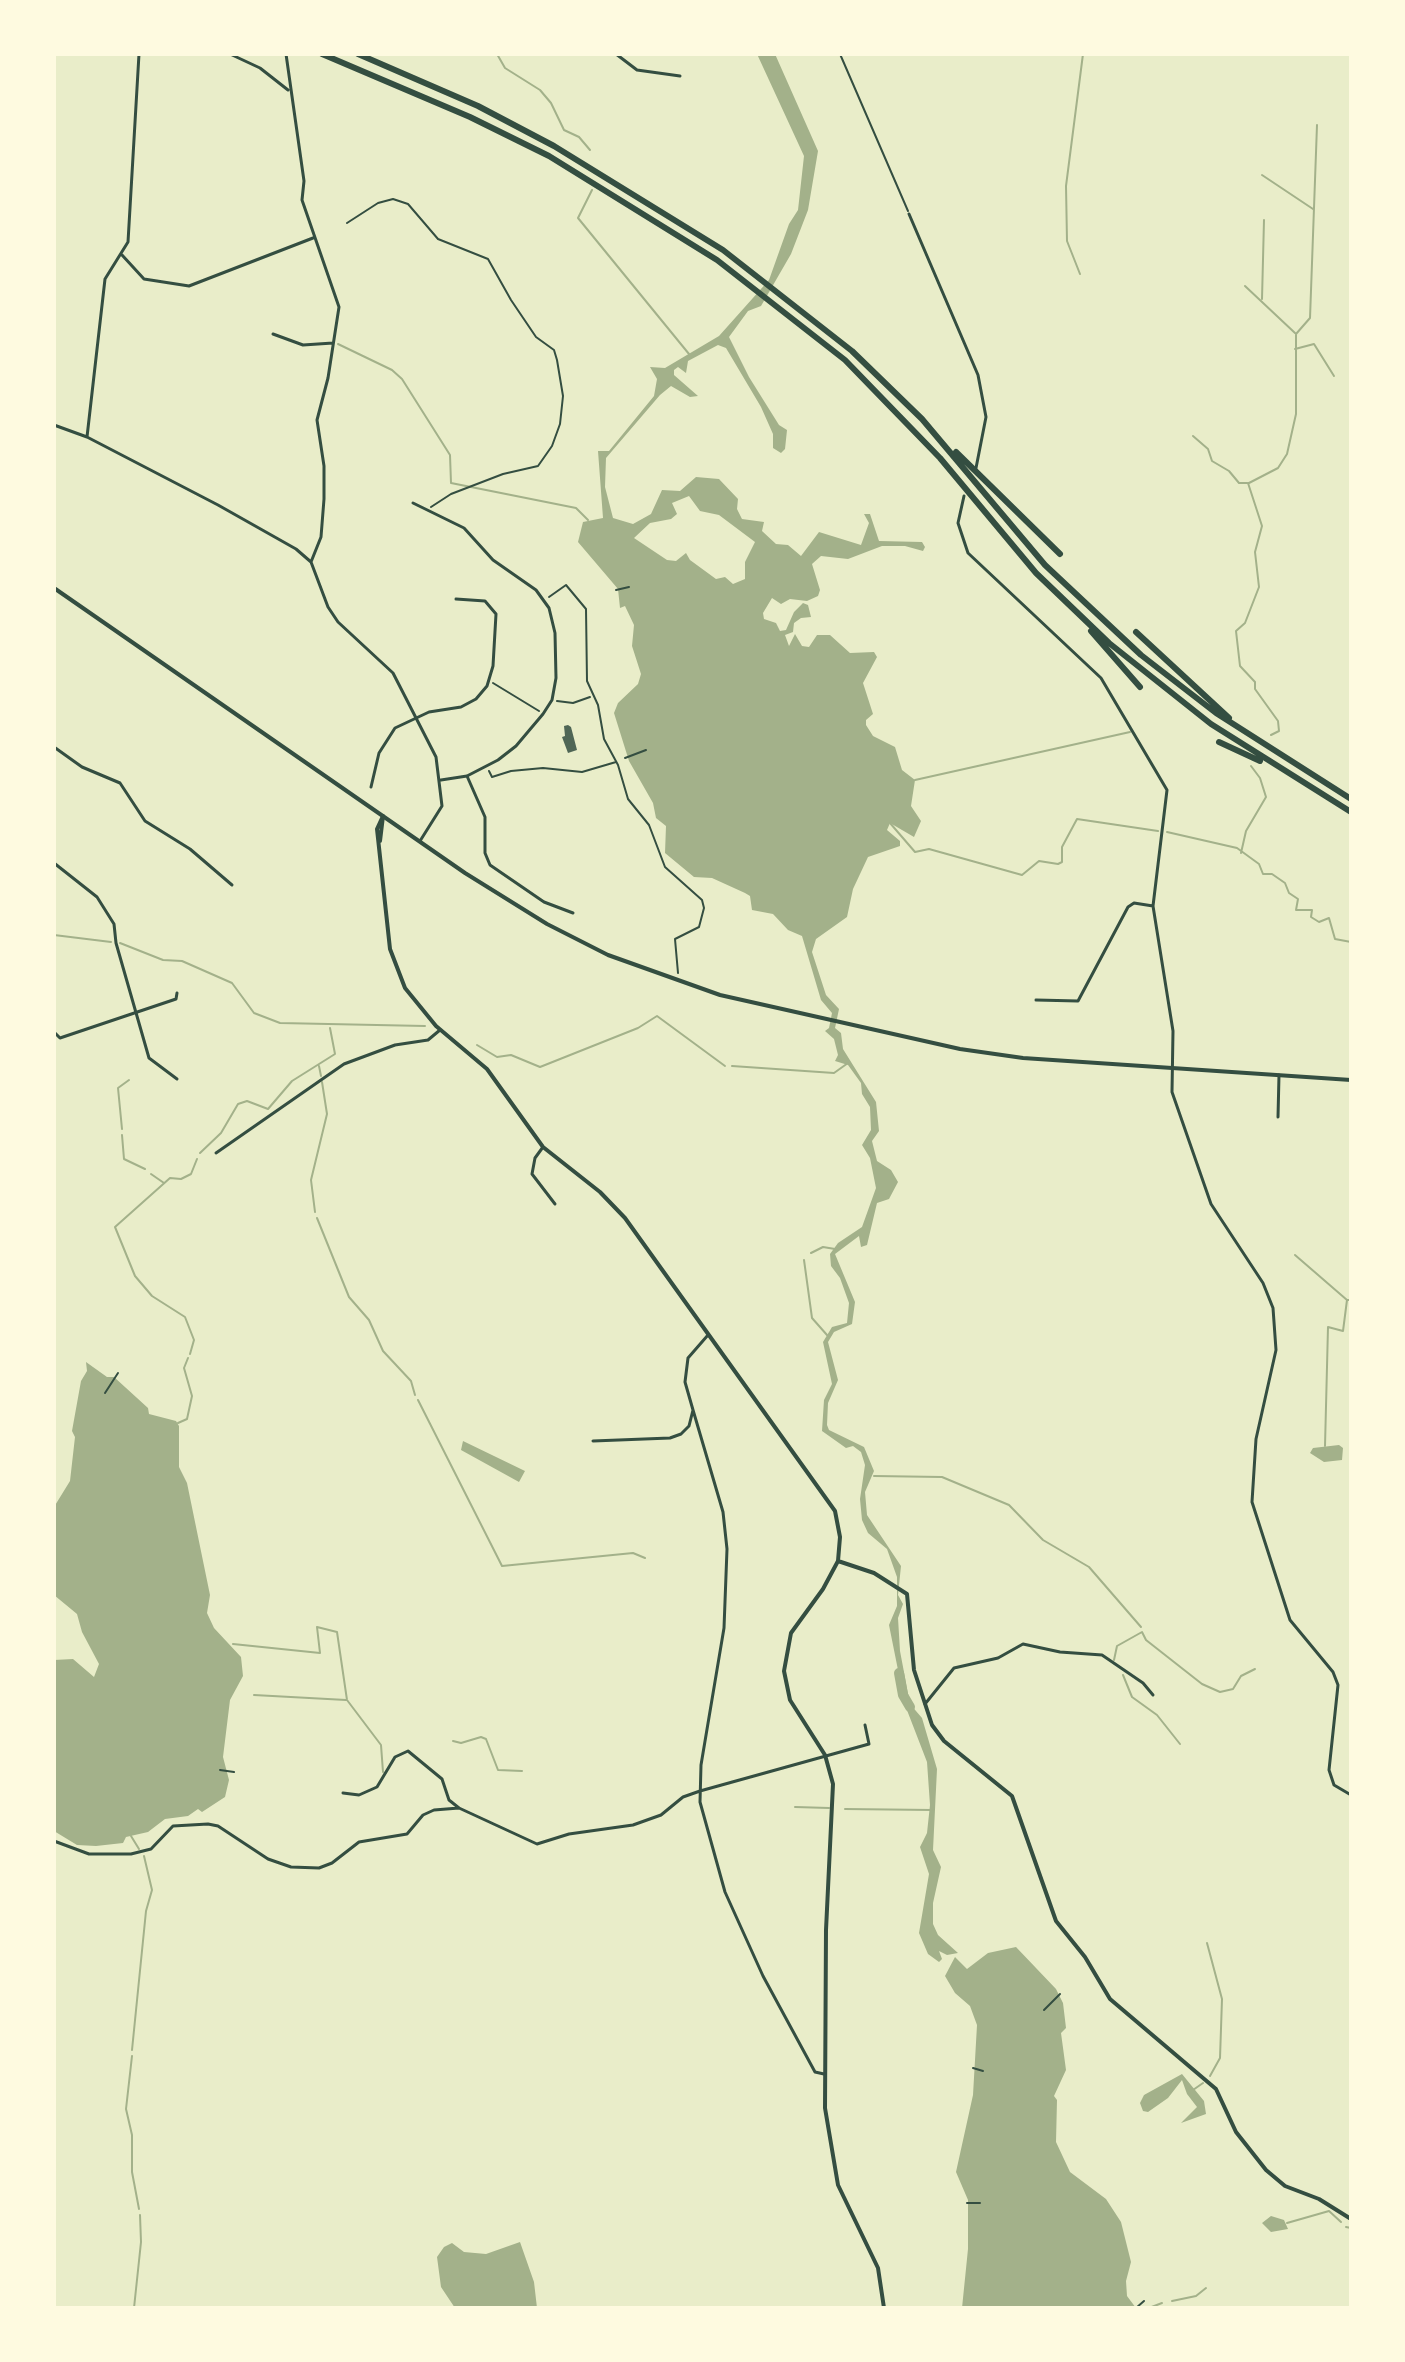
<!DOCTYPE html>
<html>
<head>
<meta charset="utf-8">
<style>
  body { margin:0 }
  #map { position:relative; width:1405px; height:2362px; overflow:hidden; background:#e9edc9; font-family:"DejaVu Sans",sans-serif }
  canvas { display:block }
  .frame { position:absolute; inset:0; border:56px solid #fefae0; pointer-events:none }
</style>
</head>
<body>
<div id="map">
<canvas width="1405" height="2362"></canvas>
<div class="frame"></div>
</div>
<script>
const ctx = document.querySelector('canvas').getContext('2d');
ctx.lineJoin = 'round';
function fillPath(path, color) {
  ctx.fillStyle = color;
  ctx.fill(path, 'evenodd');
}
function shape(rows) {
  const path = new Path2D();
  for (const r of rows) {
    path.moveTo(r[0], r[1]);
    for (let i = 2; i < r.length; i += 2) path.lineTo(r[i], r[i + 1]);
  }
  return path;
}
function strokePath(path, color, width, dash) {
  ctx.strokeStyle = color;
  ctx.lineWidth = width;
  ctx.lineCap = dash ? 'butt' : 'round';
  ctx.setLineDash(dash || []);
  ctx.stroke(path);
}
fillPath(shape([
  [757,54,775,54,818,151,808,210,791,254,761,306,748,311,729,337,749,377,779,425,787,430,785,449,781,453,773,448,773,434,761,407,726,348,718,345,688,361,686,373,678,367,674,370,674,375,698,396,690,397,671,386,660,395,606,458,605,487,613,518,633,524,651,514,662,490,680,491,696,477,719,479,738,499,737,509,742,519,764,522,762,531,776,544,788,545,801,556,819,532,861,545,869,523,864,514,870,514,879,541,922,542,925,547,923,551,905,546,882,546,848,559,821,556,812,564,820,590,818,596,807,601,790,599,781,604,772,598,763,613,764,619,776,623,780,631,786,630,794,612,803,603,808,605,811,617,801,618,794,623,793,632,785,635,789,646,795,634,802,646,809,647,817,635,830,635,850,653,874,652,877,657,863,683,873,714,866,720,866,725,873,736,895,747,902,770,915,780,911,806,921,821,914,837,890,823,887,830,900,841,900,846,868,857,853,889,847,917,816,939,812,952,826,995,839,1009,835,1028,841,1033,843,1049,876,1102,879,1131,872,1141,877,1161,891,1170,898,1182,889,1199,877,1203,867,1245,861,1247,859,1236,835,1254,855,1302,852,1324,834,1332,828,1342,838,1380,828,1403,827,1425,829,1430,864,1447,874,1471,865,1492,867,1515,901,1566,898,1595,903,1604,898,1618,900,1651,910,1704,922,1718,937,1769,933,1850,941,1867,933,1903,933,1924,938,1935,958,1953,947,1955,939,1951,942,1959,939,1962,928,1954,919,1933,929,1874,920,1847,927,1833,930,1805,927,1762,905,1705,889,1625,897,1606,897,1577,887,1549,868,1533,862,1520,860,1499,865,1465,861,1452,853,1446,846,1448,822,1431,824,1400,832,1384,823,1342,832,1327,847,1323,849,1303,840,1278,831,1266,830,1254,838,1243,862,1227,876,1188,870,1158,862,1145,871,1130,870,1107,862,1094,861,1083,848,1065,835,1061,838,1055,834,1039,825,1031,829,1028,832,1013,821,1000,802,936,788,930,773,914,752,910,750,896,745,893,712,878,694,877,665,853,666,826,656,818,653,803,629,761,614,713,618,703,638,684,641,674,632,646,634,625,625,606,620,608,618,589,578,542,583,522,603,518,598,451,609,451,654,396,657,379,650,367,665,368,719,336,769,280,789,224,798,210,804,156],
  [689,496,700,511,719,515,755,542,745,562,745,579,733,584,725,577,716,579,690,560,686,553,676,561,667,560,634,538,650,523,671,519,677,514,672,503],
  [86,1362,107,1377,114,1377,148,1408,149,1414,176,1421,179,1426,179,1467,187,1483,210,1595,207,1613,214,1628,241,1657,243,1676,230,1700,223,1757,229,1780,225,1797,202,1812,198,1809,188,1816,165,1819,148,1832,126,1837,123,1843,96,1846,77,1845,54,1831,54,1660,73,1659,94,1677,99,1664,82,1632,77,1614,54,1595,54,1507,70,1481,75,1437,72,1431,81,1381,87,1371],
  [463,1441,525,1471,519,1482,461,1450],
  [1339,1445,1343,1448,1342,1460,1324,1462,1310,1453,1313,1448],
  [1016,1947,1056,1989,1063,2003,1066,2028,1061,2033,1066,2070,1054,2096,1057,2100,1056,2142,1070,2172,1106,2199,1121,2222,1131,2262,1126,2281,1127,2296,1136,2308,962,2308,968,2249,968,2200,956,2172,973,2095,977,2025,970,2006,955,1993,945,1976,955,1957,967,1969,988,1953],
  [1182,2074,1204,2101,1206,2114,1181,2123,1197,2107,1187,2094,1182,2080,1168,2098,1148,2112,1143,2111,1140,2103,1144,2095],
  [1271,2216,1284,2220,1288,2229,1271,2232,1262,2223],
  [520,2242,534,2282,537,2308,455,2308,441,2287,437,2257,444,2247,452,2243,464,2252,486,2254]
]), '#a3b18a');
strokePath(shape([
  [497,54,505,68,540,90,551,103,564,130,579,137,590,150],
  [1262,175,1313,209],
  [592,190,578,218,689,354],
  [1080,274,1067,241,1066,186,1083,54],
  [1245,286,1295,333],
  [1262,299,1264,220],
  [1296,334,1310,318,1317,125],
  [338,344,392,370,402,379,450,455,451,483,576,508,588,520],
  [1295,349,1314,344,1334,376],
  [1193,436,1208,449,1212,461,1229,471,1239,483,1247,483],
  [1248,483,1262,526,1255,552,1259,587,1245,623,1236,631,1240,666,1255,682,1255,689,1278,721,1279,731,1271,735],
  [1249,483,1278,468,1287,454,1296,414,1296,335],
  [915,780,1130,732],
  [890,823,915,852,929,849,1022,875,1039,861,1058,864,1062,862,1062,847,1077,819,1158,831],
  [1167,832,1237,848,1259,864,1263,874,1272,874,1285,883,1289,893,1298,899,1296,910,1312,910,1311,917,1319,922,1329,918,1335,939,1351,942],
  [1241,853,1246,831,1266,797,1260,778,1251,766],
  [54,935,111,942],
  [120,943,163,960,182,961,232,983,254,1013,280,1023,425,1026],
  [477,1045,497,1057,511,1055,540,1067,638,1028,657,1016,725,1066],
  [319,1066,321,1076],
  [732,1066,834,1073,848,1063],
  [122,1129,118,1088,129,1080],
  [122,1135,124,1159,145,1169],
  [200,1153,221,1133,238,1104,247,1101,268,1109,292,1081,335,1054,330,1028],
  [151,1174,164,1183],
  [315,1212,311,1180,327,1114,322,1082],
  [317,1218,349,1297,369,1320,383,1351,411,1381,415,1395],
  [811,1253,823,1247,835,1249],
  [1295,1255,1347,1300],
  [804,1260,812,1318,827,1335],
  [190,1354,194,1340,185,1317,152,1296,135,1276,115,1227,170,1178,181,1179,191,1174,197,1159],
  [418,1400,502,1566,633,1553,645,1558],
  [178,1423,187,1419,192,1396,184,1368,188,1358],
  [1325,1446,1328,1327,1343,1331,1347,1300,1351,1300],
  [874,1476,942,1477,1009,1505,1043,1540,1089,1567,1141,1627],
  [233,1644,320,1653,317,1627,337,1632,347,1700,381,1745,383,1772],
  [1114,1660,1117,1646,1142,1632,1146,1640,1202,1684,1220,1692,1233,1689,1241,1676,1255,1669],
  [1123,1675,1132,1697,1157,1715,1180,1744],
  [254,1695,346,1700],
  [453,1741,461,1743,481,1737,486,1739,498,1770,522,1771],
  [795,1807,829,1808],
  [845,1809,932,1810],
  [131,1836,139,1849],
  [1207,1943,1222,1999,1220,2058,1210,2076],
  [132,2050,146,1911,152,1890,144,1856],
  [132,2056,126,2109,132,2135,132,2172,139,2209],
  [1193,2090,1203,2083],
  [1287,2223,1329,2211,1341,2222],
  [1346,2227,1351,2228],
  [1172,2301,1196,2296,1206,2288],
  [134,2308,141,2242,140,2215],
  [1149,2308,1162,2303]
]), '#a3b18a', 2);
strokePath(shape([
  [899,1673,903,1695,910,1707]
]), '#a3b18a', 10);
fillPath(shape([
  [568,725,571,727,577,750,568,753,562,737,565,736,564,726]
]), '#4f6655');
strokePath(shape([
  [840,54,908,211],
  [347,223,378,203,393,199,408,204,438,239,488,259,511,300,536,337,554,350,557,360,563,396,560,424,552,446,538,466,503,474,451,494,431,507],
  [616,590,629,587],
  [549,597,566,585,586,609,587,681,598,705,604,739,618,765,628,799,649,825,665,867,702,900,704,908,699,927,675,939,678,973],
  [493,683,539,711],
  [557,701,573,703,590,697],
  [625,758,646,750],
  [489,771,492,777,511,771,543,768,582,772,616,762],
  [105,1393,118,1373],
  [220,1770,234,1772],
  [1044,2010,1060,1994],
  [973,2068,983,2071],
  [967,2203,980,2203],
  [1136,2308,1144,2301]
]), '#344e41', 2);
strokePath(shape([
  [230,54,260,68,288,90],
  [286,54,304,181,302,200,339,307,328,378,317,420,324,466,324,499,321,537,311,562,328,607,338,622,393,673,436,757,442,806,420,841],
  [616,54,637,70,680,76],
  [909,214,978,375,986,417,976,468],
  [122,255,144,279,189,286,313,238],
  [273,334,303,345,333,343],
  [54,425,87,437,218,505,296,549,311,562],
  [87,437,105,279,128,242,139,54],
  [964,496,958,523,968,553,1101,678,1167,790,1153,906,1173,1031,1172,1092,1211,1204,1263,1283,1273,1308,1276,1350,1256,1439,1252,1502,1290,1620,1333,1672,1338,1685,1329,1770,1334,1785,1351,1795],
  [413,503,464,528,493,560,536,590,549,608,555,633,556,678,552,700,543,714,516,746,498,760,467,776,441,780],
  [54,747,82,767,120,783,145,821,190,849,232,885],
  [467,776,485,817,485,853,490,865,544,902,573,913],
  [371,787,379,753,395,728,429,712,461,707,476,699,487,686,493,666,496,614,485,601,456,599],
  [54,863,97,897,114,924,116,943,149,1058,177,1079],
  [1036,1000,1078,1001,1128,907,1134,903,1153,906],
  [54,1032,60,1038,176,999,177,993],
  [1278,1117,1279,1075],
  [543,1147,535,1158,532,1174,555,1204],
  [216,1153,344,1064,395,1045,428,1040,440,1030],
  [693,1410,723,1512,727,1549,724,1628,701,1765,700,1802,725,1892,763,1976,815,2072,824,2074],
  [593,1441,670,1438,681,1434,689,1426,693,1410,685,1382,688,1358,708,1335],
  [925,1704,954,1668,998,1658,1023,1644,1060,1652,1102,1655,1143,1683,1153,1695],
  [343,1793,359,1795,377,1787,395,1757,408,1751,442,1779,449,1800,459,1808,537,1844,569,1834,633,1825,661,1815,683,1797,700,1791,869,1744,865,1725],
  [54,1841,89,1854,131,1854,151,1849,173,1826,208,1824,218,1826,268,1859,291,1867,319,1868,332,1863,359,1842,407,1834,423,1815,434,1810,459,1808]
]), '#344e41', 3);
strokePath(shape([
  [383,816,377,829,390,949,405,988,436,1026,487,1069,543,1147,600,1192,625,1218,835,1511,840,1537,838,1561,823,1589,791,1633,784,1671,790,1700,825,1755,833,1784,826,1930,825,2108,838,2185,878,2268,884,2308],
  [380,841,383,816],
  [838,1561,874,1573,907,1594,914,1670,932,1725,944,1741,1012,1796,1056,1921,1085,1957,1110,1999,1216,2089,1236,2132,1266,2170,1285,2186,1319,2199,1351,2219]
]), '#344e41', 4);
strokePath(shape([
  [54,588,465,873,547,924,608,955,720,995,960,1049,1023,1058,1351,1080]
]), '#344e41', 4);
strokePath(shape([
  [322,54,470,117,549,156,717,260,845,360,940,458,1036,573,1109,643,1211,724,1351,812],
  [358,54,478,106,554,146,723,250,852,351,922,419,1045,565,1141,655,1216,713,1351,799],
  [956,452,1060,554],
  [1091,631,1140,687],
  [1136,632,1229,718],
  [1219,742,1260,761]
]), '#344e41', 6);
</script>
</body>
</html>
